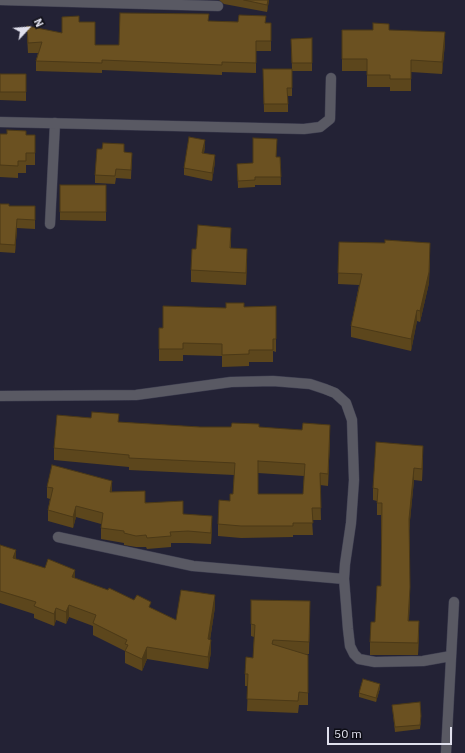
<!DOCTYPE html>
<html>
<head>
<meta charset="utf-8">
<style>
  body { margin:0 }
  #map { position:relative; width:465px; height:753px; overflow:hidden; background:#232235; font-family:"IBM Plex Sans",sans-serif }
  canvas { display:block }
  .north { position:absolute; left:8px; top:8px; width:40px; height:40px; -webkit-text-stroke:3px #0d0d15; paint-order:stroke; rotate:64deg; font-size:11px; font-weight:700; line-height:16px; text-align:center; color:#e0e0ed }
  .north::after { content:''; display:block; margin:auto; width:14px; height:18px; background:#e0e0ed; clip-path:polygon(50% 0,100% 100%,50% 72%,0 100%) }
  .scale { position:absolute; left:327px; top:727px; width:125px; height:18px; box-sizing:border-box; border:2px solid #e0e0ed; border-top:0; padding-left:5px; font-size:12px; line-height:14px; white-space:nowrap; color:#e0e0ed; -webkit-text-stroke:3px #0d0d15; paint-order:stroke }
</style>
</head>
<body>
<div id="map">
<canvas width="465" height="753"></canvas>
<div class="north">N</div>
<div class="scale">50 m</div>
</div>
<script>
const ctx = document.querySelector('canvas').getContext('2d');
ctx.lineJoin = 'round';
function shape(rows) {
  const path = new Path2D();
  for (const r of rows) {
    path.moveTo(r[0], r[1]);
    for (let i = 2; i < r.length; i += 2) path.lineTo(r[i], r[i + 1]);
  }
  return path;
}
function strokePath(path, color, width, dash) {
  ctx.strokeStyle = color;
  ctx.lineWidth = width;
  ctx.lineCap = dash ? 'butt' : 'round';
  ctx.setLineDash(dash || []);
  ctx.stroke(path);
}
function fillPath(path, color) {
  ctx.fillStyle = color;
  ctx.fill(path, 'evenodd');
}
const lane = shape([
  [50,224,55,123]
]);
const street = shape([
  [0,0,218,6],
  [0,122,304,129,320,127,330,119,331,78],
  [0,396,136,395,231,382,273,381,310,384,325,389,335,393,346,403,352,420,354,480,351,523,345,564,344,579,348,629,350,646,354,654,359,659,375,662,423,661,451,656],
  [58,537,193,566,344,579],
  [446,753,454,602]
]);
strokePath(lane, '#3d3d4f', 11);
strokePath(street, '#3d3d4f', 11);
strokePath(lane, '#595963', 10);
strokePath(street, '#595963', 10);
fillPath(shape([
  [219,0,269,0,267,12,224,4],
  [209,21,271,23,271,51,256,51,256,73,222,72,222,75,102,70,102,73,36,71,36,61,38,53,28,53,27,36,27,26,62,33,79,22,95,45,119,45],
  [342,30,389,30,445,43,442,74,411,72,411,91,390,91,390,87,367,87,367,71,342,71],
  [312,38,312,71,292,71,292,96,288,96,288,112,264,112,263,69,292,69,291,39],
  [0,74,26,74,26,101,0,100],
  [0,134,26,135,35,147,35,165,26,165,26,173,18,173,18,178,0,177],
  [205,147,204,153,215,162,212,181,184,175,184,168],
  [124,152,132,153,131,179,116,178,115,184,95,183,95,175],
  [277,157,280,157,281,185,255,185,255,187,238,188,237,164,253,163],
  [60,185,106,185,106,221,60,220],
  [0,204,9,206,35,206,35,229,17,228,15,253,0,252],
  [231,240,231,248,247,261,246,285,191,282,191,270,196,249],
  [339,242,430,254,429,283,420,322,417,321,411,351,351,337,351,326,359,285,338,284],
  [244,307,276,339,276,352,273,351,273,362,249,362,249,366,222,367,222,356,183,355,183,361,159,361,159,328,163,328,226,308],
  [119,422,200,427,259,427,330,436,328,486,320,485,321,520,312,520,313,535,293,535,293,537,241,538,218,536,218,524,233,494,234,475,129,470,129,467,54,460,54,448],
  [258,473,304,476,303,494,258,494],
  [423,458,422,481,414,480,409,530,410,599,409,621,419,633,418,655,370,655,370,642,375,622,381,586,381,515,377,515,377,501,373,500,373,488],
  [47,487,112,492,183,514,212,528,211,544,188,543,171,543,171,547,147,549,146,547,136,547,124,545,124,543,101,539,101,524,76,517,73,528,48,521,48,510,50,499,47,498],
  [0,545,16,559,75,578,151,608,176,620,215,607,210,640,211,652,208,669,147,659,142,671,125,663,125,651,93,635,93,626,69,617,66,624,56,620,54,626,34,618,34,614,0,603],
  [310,613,309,654,305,654,308,655,308,705,299,705,298,713,247,711,248,686,245,686,245,674,253,658,254,637,251,636,251,624],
  [380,688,376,702,359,697,359,693],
  [392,705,421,720,420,729,395,732]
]), '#5c461c');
fillPath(shape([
  [268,0,269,0,267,12,267,5],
  [445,32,445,43,442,74,442,62],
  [205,140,205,147,202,160,202,153],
  [215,155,215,162,212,181,212,173],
  [17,219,17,228,15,253,15,245],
  [430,243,429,283,420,322,420,311],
  [247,249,247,261,246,285,246,273],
  [417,310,417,321,411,351,411,339],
  [330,425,330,436,328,486,328,474],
  [423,446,423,458,422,481,422,469],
  [414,468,414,480,409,531,409,519],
  [112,481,112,493,110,492],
  [76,506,76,517,73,528,73,517],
  [212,516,212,528,211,544,211,533],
  [16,550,16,562,13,558],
  [75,570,75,582,72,577],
  [410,587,410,599,408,633,408,621],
  [215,595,215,607,208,652,208,639],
  [69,605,69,617,66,624,66,612],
  [56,608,56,620,54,626,54,614],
  [419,621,419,633,418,655,418,643],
  [211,640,211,652,208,669,208,657],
  [147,647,147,659,142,671,142,659],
  [380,684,380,688,376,702,376,698]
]), '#4b3917');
const building = shape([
  [244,0,268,0,267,5,244,0],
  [120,13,209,14,208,21,238,22,239,15,266,16,265,23,271,23,271,41,256,41,256,63,222,62,222,65,102,60,102,63,36,61,42,42,28,43,27,26,62,33,62,17,79,16,79,22,95,22,95,45,119,45,120,13],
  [373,23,389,24,389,30,445,32,442,62,411,60,411,79,390,79,390,75,367,75,367,59,342,59,342,30,373,30,373,23],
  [312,38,312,63,292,63,291,39,312,38],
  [263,69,292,69,292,88,287,88,288,104,264,104,263,69],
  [0,74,26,74,26,92,0,92,0,74],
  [7,130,26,131,26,135,35,135,35,153,26,153,26,161,18,161,18,166,0,165,0,134,7,134,7,130],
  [189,137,205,140,202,153,215,155,212,173,184,168,189,137],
  [253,138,277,139,276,157,280,157,281,177,255,177,255,180,238,181,237,164,253,163,253,138],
  [103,143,124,144,124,152,132,153,131,170,116,169,115,176,95,175,97,149,102,149,103,143],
  [60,185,106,185,106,212,60,212,60,185],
  [0,204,9,204,9,206,35,206,35,220,17,219,15,245,0,244,0,204],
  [198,225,231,228,230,248,247,249,246,273,191,270,192,249,196,249,198,225],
  [385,240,430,243,429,272,420,311,417,310,411,339,351,326,362,274,338,273,339,242,385,243,385,240],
  [226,303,244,303,244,307,276,306,276,339,273,339,273,350,249,350,249,354,222,355,222,344,183,343,183,349,159,349,159,328,163,328,163,306,226,308,226,303],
  [92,412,119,414,118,422,200,427,231,427,232,423,259,424,259,427,302,430,303,423,330,425,328,474,320,473,321,508,312,508,313,523,293,523,293,526,241,526,218,524,219,500,230,501,230,494,233,494,235,463,129,458,129,455,54,448,57,415,91,418,92,412],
  [258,461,305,464,303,494,258,494,258,461],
  [376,442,423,446,422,469,414,468,409,519,410,587,408,621,419,621,418,643,370,642,371,622,375,622,377,586,381,586,382,503,377,503,378,489,373,488,376,442],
  [52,465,112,481,110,492,145,491,145,503,183,501,183,514,212,516,211,533,188,531,170,532,171,536,147,538,146,535,136,536,124,533,124,531,101,528,103,513,76,506,73,517,48,510,53,488,47,487,52,465],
  [0,545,16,550,13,558,45,568,48,559,75,570,72,577,108,590,109,588,134,600,137,595,151,602,149,607,176,620,181,590,215,595,208,639,211,640,208,657,147,647,142,659,125,651,128,645,125,644,127,640,93,623,96,615,69,605,66,612,56,608,54,614,34,606,36,602,0,591,0,545],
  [251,600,310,601,309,642,273,640,272,644,308,655,308,693,299,692,298,701,247,699,248,674,245,674,246,657,253,658,255,625,251,624,251,600],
  [363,679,380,684,376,698,359,693,363,679],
  [420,702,421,716,420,725,395,727,392,705,420,702]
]);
fillPath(building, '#6b5121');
strokePath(building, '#4b3917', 1);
</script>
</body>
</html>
